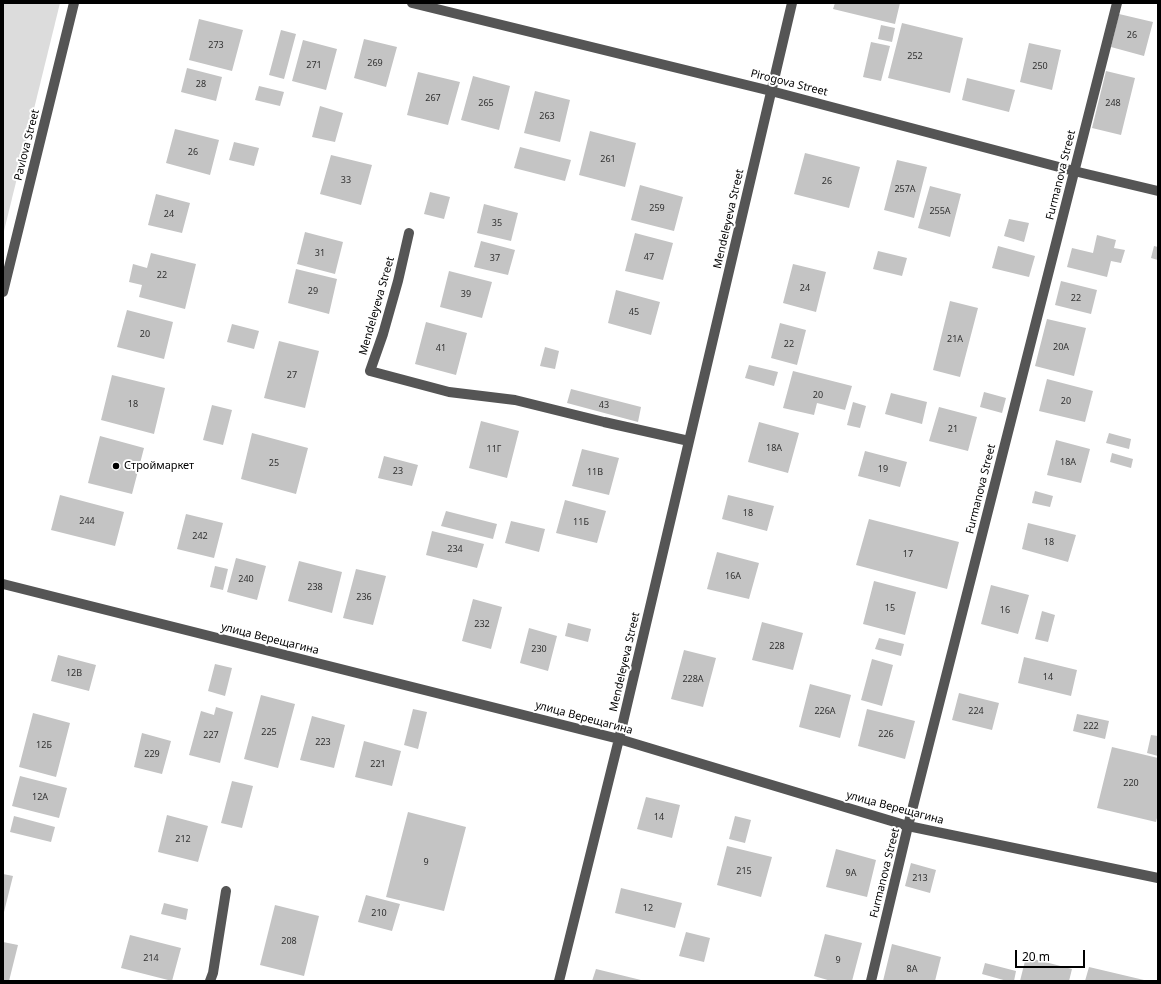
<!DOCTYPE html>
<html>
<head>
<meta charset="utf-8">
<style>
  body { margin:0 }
  #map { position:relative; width:1161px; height:984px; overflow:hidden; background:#fff; font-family:"Noto Sans",sans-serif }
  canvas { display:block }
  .frame { position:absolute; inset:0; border:4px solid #000; pointer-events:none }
  .scale { position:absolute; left:1015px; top:950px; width:70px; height:18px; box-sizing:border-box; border:2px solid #000; border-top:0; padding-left:5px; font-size:12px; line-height:14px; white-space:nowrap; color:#000; -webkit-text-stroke:3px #fff; paint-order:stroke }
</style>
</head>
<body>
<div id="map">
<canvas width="1161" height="984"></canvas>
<div class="frame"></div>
<div class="scale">20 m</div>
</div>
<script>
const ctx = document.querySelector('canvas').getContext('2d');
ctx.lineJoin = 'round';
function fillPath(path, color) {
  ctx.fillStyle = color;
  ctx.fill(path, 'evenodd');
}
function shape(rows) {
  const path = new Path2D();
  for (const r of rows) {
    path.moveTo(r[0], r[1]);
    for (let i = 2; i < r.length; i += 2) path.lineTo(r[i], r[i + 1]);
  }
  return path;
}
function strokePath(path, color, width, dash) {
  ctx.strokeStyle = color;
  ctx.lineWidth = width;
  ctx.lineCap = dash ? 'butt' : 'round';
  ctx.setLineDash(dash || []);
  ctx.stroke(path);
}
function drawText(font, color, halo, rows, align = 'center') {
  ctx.font = font + ' "Noto Sans",sans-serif';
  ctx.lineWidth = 4;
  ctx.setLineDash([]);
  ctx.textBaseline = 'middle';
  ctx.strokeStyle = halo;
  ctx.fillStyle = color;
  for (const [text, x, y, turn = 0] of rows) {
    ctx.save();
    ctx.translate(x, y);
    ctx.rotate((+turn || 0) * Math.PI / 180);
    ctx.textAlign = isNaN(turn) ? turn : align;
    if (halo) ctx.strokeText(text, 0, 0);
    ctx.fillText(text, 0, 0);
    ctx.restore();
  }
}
fillPath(shape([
  [3,3,60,3,3,235]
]), '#dcdcdc');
fillPath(shape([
  [835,3,900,3,895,24,833,9],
  [1119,14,1153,22,1144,56,1111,47],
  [199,19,243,30,232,71,189,60],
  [902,23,963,38,950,93,888,78],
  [881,25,895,28,892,42,878,39],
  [281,30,296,34,284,79,269,75],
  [364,39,397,47,386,87,354,78],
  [303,40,337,49,326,90,292,81],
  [871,42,890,46,881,81,863,77],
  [1029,43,1061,50,1052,90,1020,82],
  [187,68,222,77,216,101,181,92],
  [1106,71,1135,78,1121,135,1092,128],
  [418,72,460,82,448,125,407,115],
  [473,76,510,86,499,130,461,120],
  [967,78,1015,90,1009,112,962,100],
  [259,86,284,92,280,106,255,100],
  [535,91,570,100,560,142,524,133],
  [320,106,343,113,335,142,312,137],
  [175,129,219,140,210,175,166,163],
  [590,131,636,143,625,187,579,175],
  [234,142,259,148,254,166,229,160],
  [520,147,571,160,565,181,514,168],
  [805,153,860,167,849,208,794,194],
  [331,155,372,165,361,205,320,194],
  [897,160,927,167,914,218,884,210],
  [640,185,683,197,674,231,631,220],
  [930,186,961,194,950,237,918,228],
  [430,192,450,197,444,219,424,214],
  [156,194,190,203,182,233,148,225],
  [484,204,518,213,511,241,477,233],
  [1009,219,1029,223,1024,242,1004,236],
  [305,232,343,242,335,274,297,264],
  [635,233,673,243,663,280,625,271],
  [1097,235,1116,240,1114,248,1125,250,1121,263,1111,261,1107,277,1067,267,1072,248,1093,253],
  [481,241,515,250,508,275,474,267],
  [998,246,1035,256,1029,277,992,268],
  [1154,246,1158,247,1158,260,1151,258],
  [878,251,907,258,902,276,873,269],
  [151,253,196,264,185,309,139,297,142,285,129,282,133,264,147,268],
  [793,264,826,272,816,312,783,303],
  [296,269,337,279,329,314,288,303],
  [449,271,492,282,482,318,440,307],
  [1061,281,1097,290,1091,314,1055,305],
  [616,290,660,302,651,335,608,323],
  [950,301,978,308,960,377,933,370],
  [127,310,173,322,164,359,117,347],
  [1047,319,1086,328,1074,376,1035,366],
  [426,322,467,333,456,375,415,364],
  [780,323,806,330,797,365,771,358],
  [232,324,259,331,254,349,227,342],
  [279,341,319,351,305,408,264,398],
  [545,347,559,351,555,369,540,366],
  [749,365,778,372,774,386,745,378],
  [793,371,852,386,845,410,817,403,814,415,783,408],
  [112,375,165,388,154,434,101,420],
  [1047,379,1093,391,1085,422,1039,411],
  [571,389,641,407,638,422,567,403],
  [984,392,1006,398,1002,413,980,407],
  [891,393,927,402,922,424,885,414],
  [853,402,866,406,860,428,847,425],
  [212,405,232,410,223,445,203,440],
  [939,407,977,417,968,451,929,441],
  [481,421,519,431,507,478,469,468],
  [759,422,799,433,788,473,748,462],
  [252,433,308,448,296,494,241,479],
  [1109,433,1131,439,1129,449,1106,443],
  [100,436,144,448,132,494,88,483],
  [1056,440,1090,449,1081,483,1047,475],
  [582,449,619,458,609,495,572,486],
  [865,451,907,462,900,487,858,476],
  [1112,453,1133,459,1131,468,1110,462],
  [384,456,418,465,412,486,378,478],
  [1035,491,1053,496,1050,507,1032,503],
  [60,495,124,512,115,546,51,530],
  [728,495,774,506,767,531,722,519],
  [565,500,606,511,597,543,556,533],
  [446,511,497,524,493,539,441,526],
  [186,514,223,523,214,558,177,549],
  [869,519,959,542,947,589,856,565],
  [511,521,545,529,539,552,505,543],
  [1028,523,1076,535,1068,562,1022,549],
  [432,531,484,544,477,568,426,555],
  [717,552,759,563,749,599,707,589],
  [236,558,266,566,257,600,227,592],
  [299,561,342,572,332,613,288,601],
  [215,566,228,569,223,590,210,587],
  [356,569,386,576,373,625,343,618],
  [874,581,916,592,905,635,863,624],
  [991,585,1029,595,1018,634,981,624],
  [473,599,502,607,491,649,462,641],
  [1042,611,1055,615,1048,642,1035,639],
  [762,622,803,633,793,670,752,660],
  [568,623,591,629,588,642,565,636],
  [529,628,557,636,548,671,520,663],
  [879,638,904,644,901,656,875,649],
  [684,650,716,658,703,707,671,699],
  [58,655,96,665,89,691,51,681],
  [1024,657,1077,670,1071,696,1018,683],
  [872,659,893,665,882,706,861,700],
  [215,664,232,668,225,696,208,691],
  [810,684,851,695,840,738,799,727],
  [959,693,999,703,992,730,952,720],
  [261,695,295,704,278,768,244,759],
  [216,707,233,712,220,763,189,755,201,711,214,715],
  [413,709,427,712,418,749,404,745],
  [867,709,915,721,905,759,858,746],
  [33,713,70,723,56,777,19,767],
  [1077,714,1109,721,1105,739,1073,731],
  [312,716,345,725,334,768,300,760],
  [142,733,171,741,162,774,134,767],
  [1151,735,1158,736,1158,756,1147,753],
  [364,741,401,751,392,786,355,777],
  [1112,747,1158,758,1158,814,1156,822,1097,808],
  [20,776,67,788,59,818,12,806],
  [232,781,253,786,242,828,221,823],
  [646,797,680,805,672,838,637,829],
  [408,812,466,827,444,911,386,897],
  [167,815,208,826,198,862,158,852],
  [14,816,55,827,51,842,10,832],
  [735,816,751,820,745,843,729,839],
  [727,846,772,857,761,897,717,885],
  [836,849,876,860,867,897,826,887],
  [911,863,936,870,930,893,905,886],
  [3,874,13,876,4,912,3,912],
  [621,888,682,903,675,928,615,913],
  [366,895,400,904,392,931,358,922],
  [164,903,188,909,186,920,161,914],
  [275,905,319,916,304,976,260,965],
  [686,932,710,938,704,962,679,956],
  [825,934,862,943,852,981,831,981,814,976],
  [130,935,181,948,172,981,121,968],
  [3,942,18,945,9,981,3,981],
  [892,944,941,957,935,981,883,981],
  [1026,957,1072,969,1069,981,1020,981],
  [985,963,1016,971,1014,981,1007,981,982,974],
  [1089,967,1144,980,1144,981,1085,981],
  [596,969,641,980,641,981,592,981]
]), '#c4c4c4');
strokePath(shape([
  [412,3,771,91,1074,171,1158,191],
  [409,233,398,281,383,334,370,371,449,392,515,400,604,422,689,441],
  [3,292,74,3],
  [3,584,619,739,908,826,1158,878],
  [210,981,213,973,226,891],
  [559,981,619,739,792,3],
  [871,981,908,826,1117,3]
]), '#555', 10);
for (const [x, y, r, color] of [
  [116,466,4,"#000"]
]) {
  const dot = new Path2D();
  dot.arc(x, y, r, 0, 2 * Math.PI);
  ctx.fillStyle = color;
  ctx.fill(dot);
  strokePath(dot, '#fff', 1.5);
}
drawText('9px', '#313131', null, [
  ["26",1132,35],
  ["273",216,45],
  ["252",915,56],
  ["269",375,63],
  ["271",314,65],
  ["250",1040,66],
  ["28",201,84],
  ["267",433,98],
  ["265",486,103],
  ["248",1113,103],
  ["263",547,116],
  ["26",193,152],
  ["261",608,159],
  ["33",346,180],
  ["26",827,181],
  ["257А",905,189],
  ["259",657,208],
  ["255А",940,211],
  ["24",169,214],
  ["35",497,223],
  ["31",320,253],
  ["47",649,257],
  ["37",495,258],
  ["22",162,275],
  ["24",805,288],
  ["29",313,291],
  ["39",466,294],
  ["22",1076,298],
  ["45",634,312],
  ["20",145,334],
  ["21А",955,339],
  ["22",789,344],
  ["20А",1061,347],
  ["41",441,348],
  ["27",292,375],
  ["20",818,395],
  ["20",1066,401],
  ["18",133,404],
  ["43",604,405],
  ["21",953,429],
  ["18А",774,448],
  ["11Г",494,449],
  ["18А",1068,462],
  ["25",274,463],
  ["19",883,469],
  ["23",398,471],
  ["11В",595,472],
  ["18",748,513],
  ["244",87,521],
  ["11Б",581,522],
  ["242",200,536],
  ["18",1049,542],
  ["234",455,549],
  ["17",908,554],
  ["16А",733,576],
  ["240",246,579],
  ["238",315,587],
  ["236",364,597],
  ["15",890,608],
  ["16",1005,610],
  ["232",482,624],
  ["228",777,646],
  ["230",539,649],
  ["12В",74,673],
  ["14",1048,677],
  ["228А",693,679],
  ["226А",825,711],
  ["224",976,711],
  ["222",1091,726],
  ["225",269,732],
  ["226",886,734],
  ["227",211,735],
  ["223",323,742],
  ["12Б",44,745],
  ["229",152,754],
  ["221",378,764],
  ["220",1131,783],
  ["12А",40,797],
  ["14",659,817],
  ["212",183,839],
  ["9",426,862],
  ["215",744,871],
  ["9А",851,873],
  ["213",920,878],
  ["12",648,908],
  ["210",379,913],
  ["208",289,941],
  ["214",151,958],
  ["9",838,960],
  ["8А",912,969]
]);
drawText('11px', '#000', '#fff', [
  ["Pirogova Street",789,83,14],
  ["Pavlova Street",27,145,-76],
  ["Furmanova Street",1061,175,-76],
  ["Mendeleyeva Street",729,219,-77],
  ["Mendeleyeva Street",377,306,-74],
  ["Furmanova Street",981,489,-76],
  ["улица Верещагина",270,639,14],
  ["Mendeleyeva Street",625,662,-77],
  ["улица Верещагина",584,718,15],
  ["улица Верещагина",895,808,15],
  ["Furmanova Street",885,873,-76]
]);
drawText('11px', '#000', '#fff', [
  ["Строймаркет",124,466]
], 'left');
</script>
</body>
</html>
